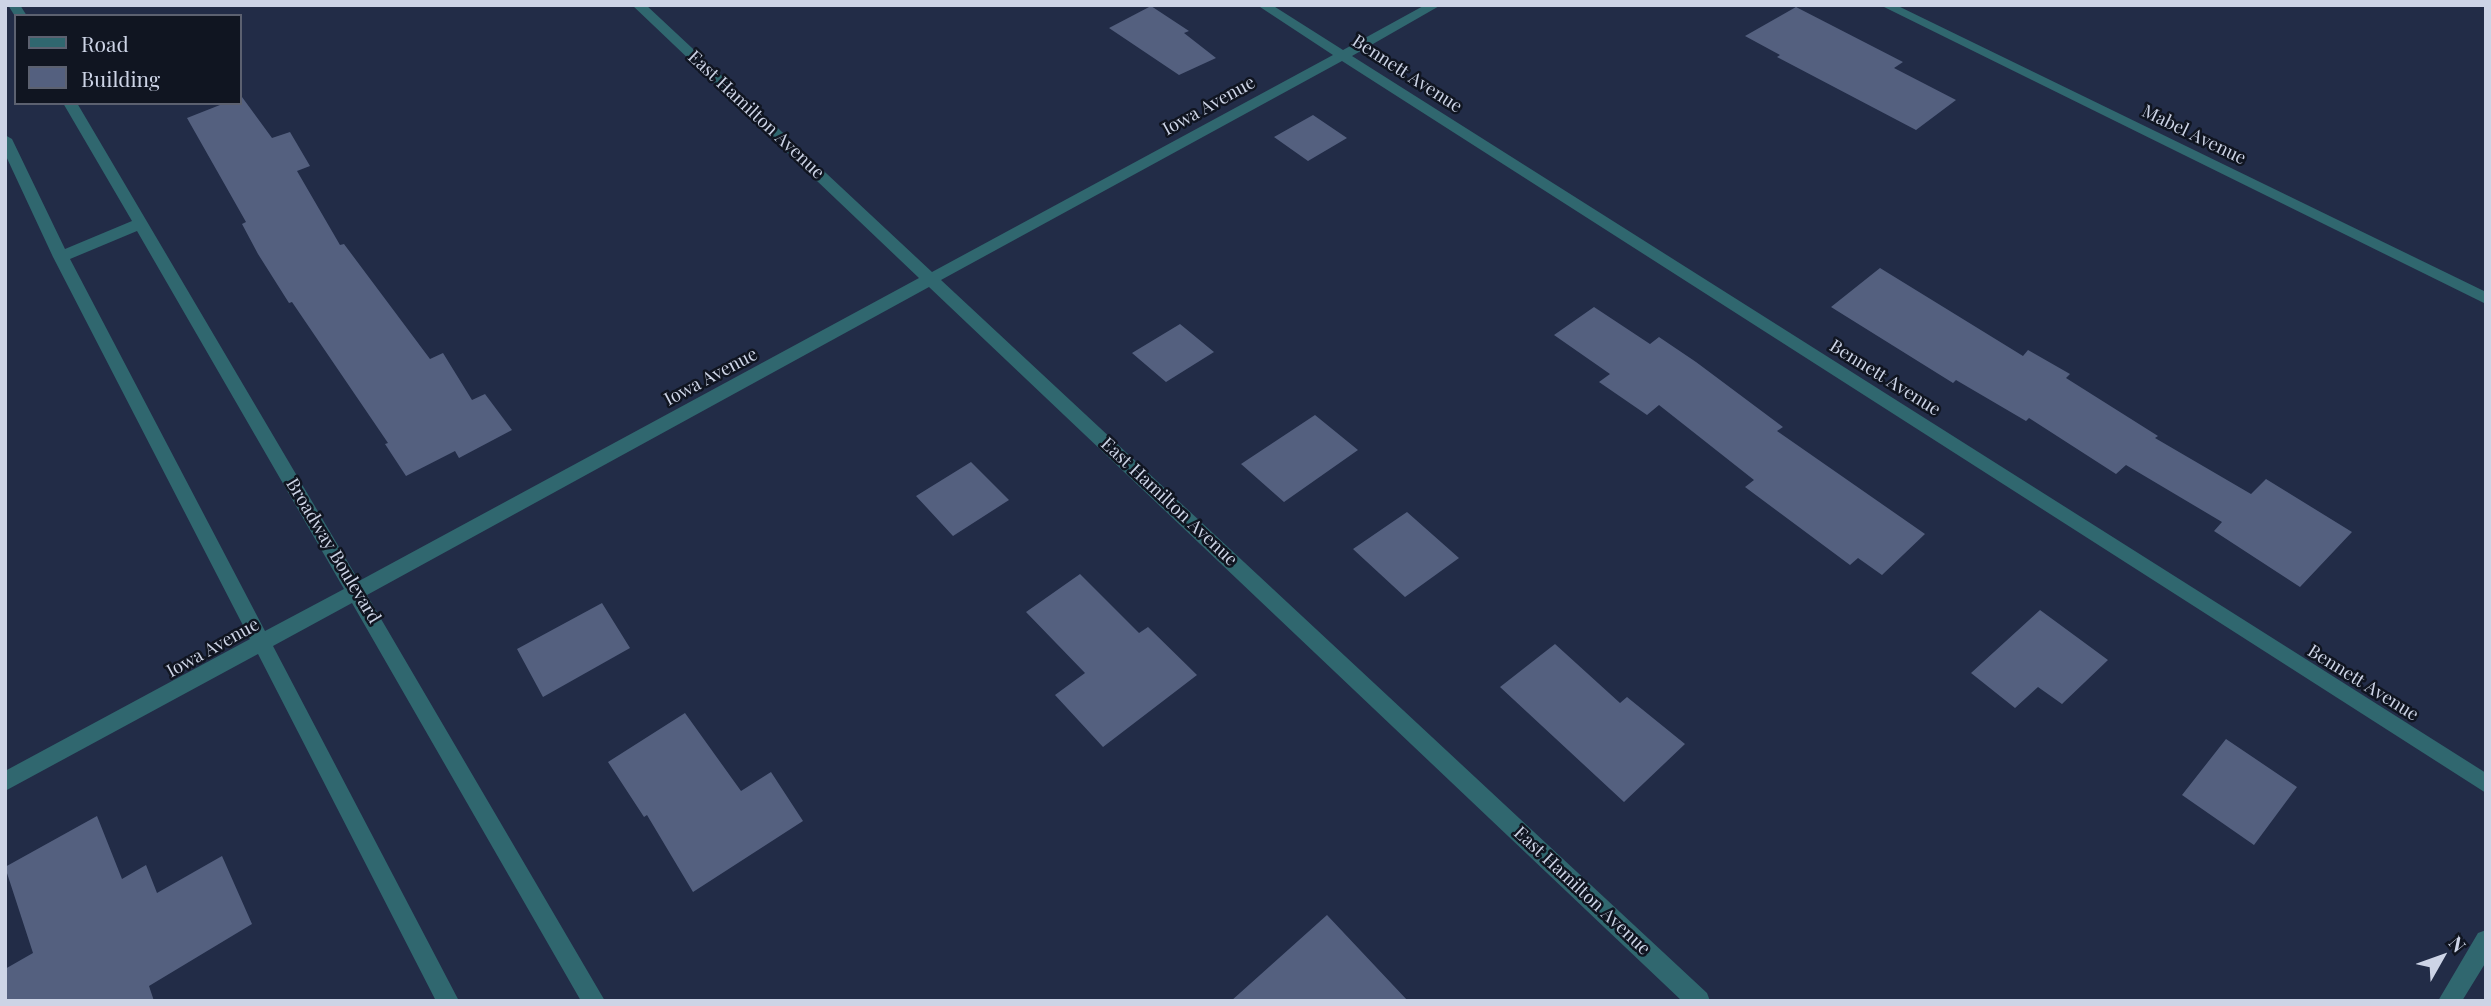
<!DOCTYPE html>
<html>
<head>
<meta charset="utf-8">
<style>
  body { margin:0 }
  #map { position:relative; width:2491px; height:1006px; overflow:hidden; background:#222c47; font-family:"Playfair Display",serif }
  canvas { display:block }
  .frame { position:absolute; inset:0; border:7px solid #cdd4e6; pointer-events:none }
  .legend { position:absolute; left:14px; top:14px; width:228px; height:91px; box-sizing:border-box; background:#101521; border:2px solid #5c6170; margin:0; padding:9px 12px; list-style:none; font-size:21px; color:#cdd4e6 }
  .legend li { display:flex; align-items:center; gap:14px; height:35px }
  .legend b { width:35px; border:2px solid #5c6170 }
  .north { position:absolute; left:2407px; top:922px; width:70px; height:70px; -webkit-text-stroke:5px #101521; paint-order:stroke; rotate:50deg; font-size:19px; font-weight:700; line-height:28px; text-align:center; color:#cdd4e6 }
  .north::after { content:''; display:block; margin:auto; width:24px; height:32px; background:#cdd4e6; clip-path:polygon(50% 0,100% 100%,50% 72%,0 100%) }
</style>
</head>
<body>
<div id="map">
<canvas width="2491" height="1006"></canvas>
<div class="frame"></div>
<ul class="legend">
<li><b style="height:9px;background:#30676f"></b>Road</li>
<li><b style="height:19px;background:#54607f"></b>Building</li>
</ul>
<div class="north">N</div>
</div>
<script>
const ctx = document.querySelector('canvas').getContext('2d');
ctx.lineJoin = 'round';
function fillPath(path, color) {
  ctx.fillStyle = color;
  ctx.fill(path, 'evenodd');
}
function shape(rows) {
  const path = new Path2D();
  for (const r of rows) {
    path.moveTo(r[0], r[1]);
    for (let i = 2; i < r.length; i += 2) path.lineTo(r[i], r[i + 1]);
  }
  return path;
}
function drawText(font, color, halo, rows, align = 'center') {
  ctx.font = font + ' "Playfair Display",serif';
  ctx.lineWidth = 5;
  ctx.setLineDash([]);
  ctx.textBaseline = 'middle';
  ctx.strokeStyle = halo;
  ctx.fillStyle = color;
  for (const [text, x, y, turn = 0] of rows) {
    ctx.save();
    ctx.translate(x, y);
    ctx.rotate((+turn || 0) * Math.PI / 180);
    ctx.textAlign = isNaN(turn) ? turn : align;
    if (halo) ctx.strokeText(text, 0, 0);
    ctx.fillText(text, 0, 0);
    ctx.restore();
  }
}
fillPath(shape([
  [1151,6,1189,31,1184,33,1216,58,1179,75,1109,28],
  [1796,7,1903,62,1894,68,1956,100,1916,130,1777,57,1780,55,1745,36],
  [242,97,272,138,290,132,310,166,297,171,340,245,344,244,430,359,443,353,472,400,485,394,512,430,459,458,455,451,406,476,385,444,388,443,292,302,289,303,258,254,242,224,246,222,187,118,225,103,240,103],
  [1313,115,1347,138,1308,161,1274,137],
  [1880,268,2023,356,2028,350,2070,374,2066,378,2158,436,2155,438,2251,494,2266,479,2352,532,2300,587,2214,531,2222,522,2126,465,2116,474,2029,418,2026,421,1956,380,1953,383,1831,307],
  [1594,307,1650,344,1659,337,1696,362,1783,427,1777,431,1925,534,1882,575,1858,558,1850,565,1745,487,1754,480,1659,405,1647,415,1599,382,1610,374,1554,335],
  [1180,324,1214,352,1166,382,1132,353],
  [1315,415,1358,450,1284,502,1241,464],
  [971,462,1009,500,953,536,916,496],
  [1407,512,1459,558,1405,597,1353,549],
  [1080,574,1139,633,1148,627,1197,675,1103,747,1055,695,1085,673,1026,612],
  [602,603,630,648,543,697,517,649],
  [2040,610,2108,660,2062,704,2038,687,2015,708,1971,673],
  [1555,644,1620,703,1627,697,1685,744,1624,802,1500,687],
  [685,713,741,791,771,772,803,821,693,892,647,815,644,817,608,762],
  [2226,739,2297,787,2254,845,2182,795],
  [97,816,122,879,146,865,157,893,222,856,252,924,149,986,154,1001,5,1001,5,969,33,953,5,867],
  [1327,915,1408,1001,1231,1001]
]), '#54607f');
fillPath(shape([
  [8,5,20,5,27,16,16,18,8,5],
  [632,5,646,5,932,272,1333,55,1257,5,1272,5,1343,50,1425,5,1441,5,1352,56,2486,773,2486,793,1342,61,941,280,1707,993,1710,1001,1682,1001,929,287,367,595,605,1001,581,1001,352,603,273,646,459,1001,436,1001,258,654,5,791,5,771,250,639,53,257,5,154,5,135,12,139,65,249,132,221,63,103,77,103,359,581,919,278,632,5],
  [137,231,344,589,265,631,70,259,137,231],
  [1880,5,1896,5,2486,292,2486,304,1880,5],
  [2486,930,2486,962,2462,1001,2438,1001,2478,933,2486,930]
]), '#30676f');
drawText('18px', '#cdd4e6', '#101521', [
  ["Bennett Avenue",1407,74,33],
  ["Iowa Avenue",1209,106,-29],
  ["East Hamilton Avenue",756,115,43],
  ["Mabel Avenue",2194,135,26],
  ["Iowa Avenue",711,377,-28],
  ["Bennett Avenue",1885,378,32],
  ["East Hamilton Avenue",1169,502,43],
  ["Broadway Boulevard",333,551,59],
  ["Iowa Avenue",213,648,-29],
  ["Bennett Avenue",2363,683,32],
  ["East Hamilton Avenue",1582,891,43]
]);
</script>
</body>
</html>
